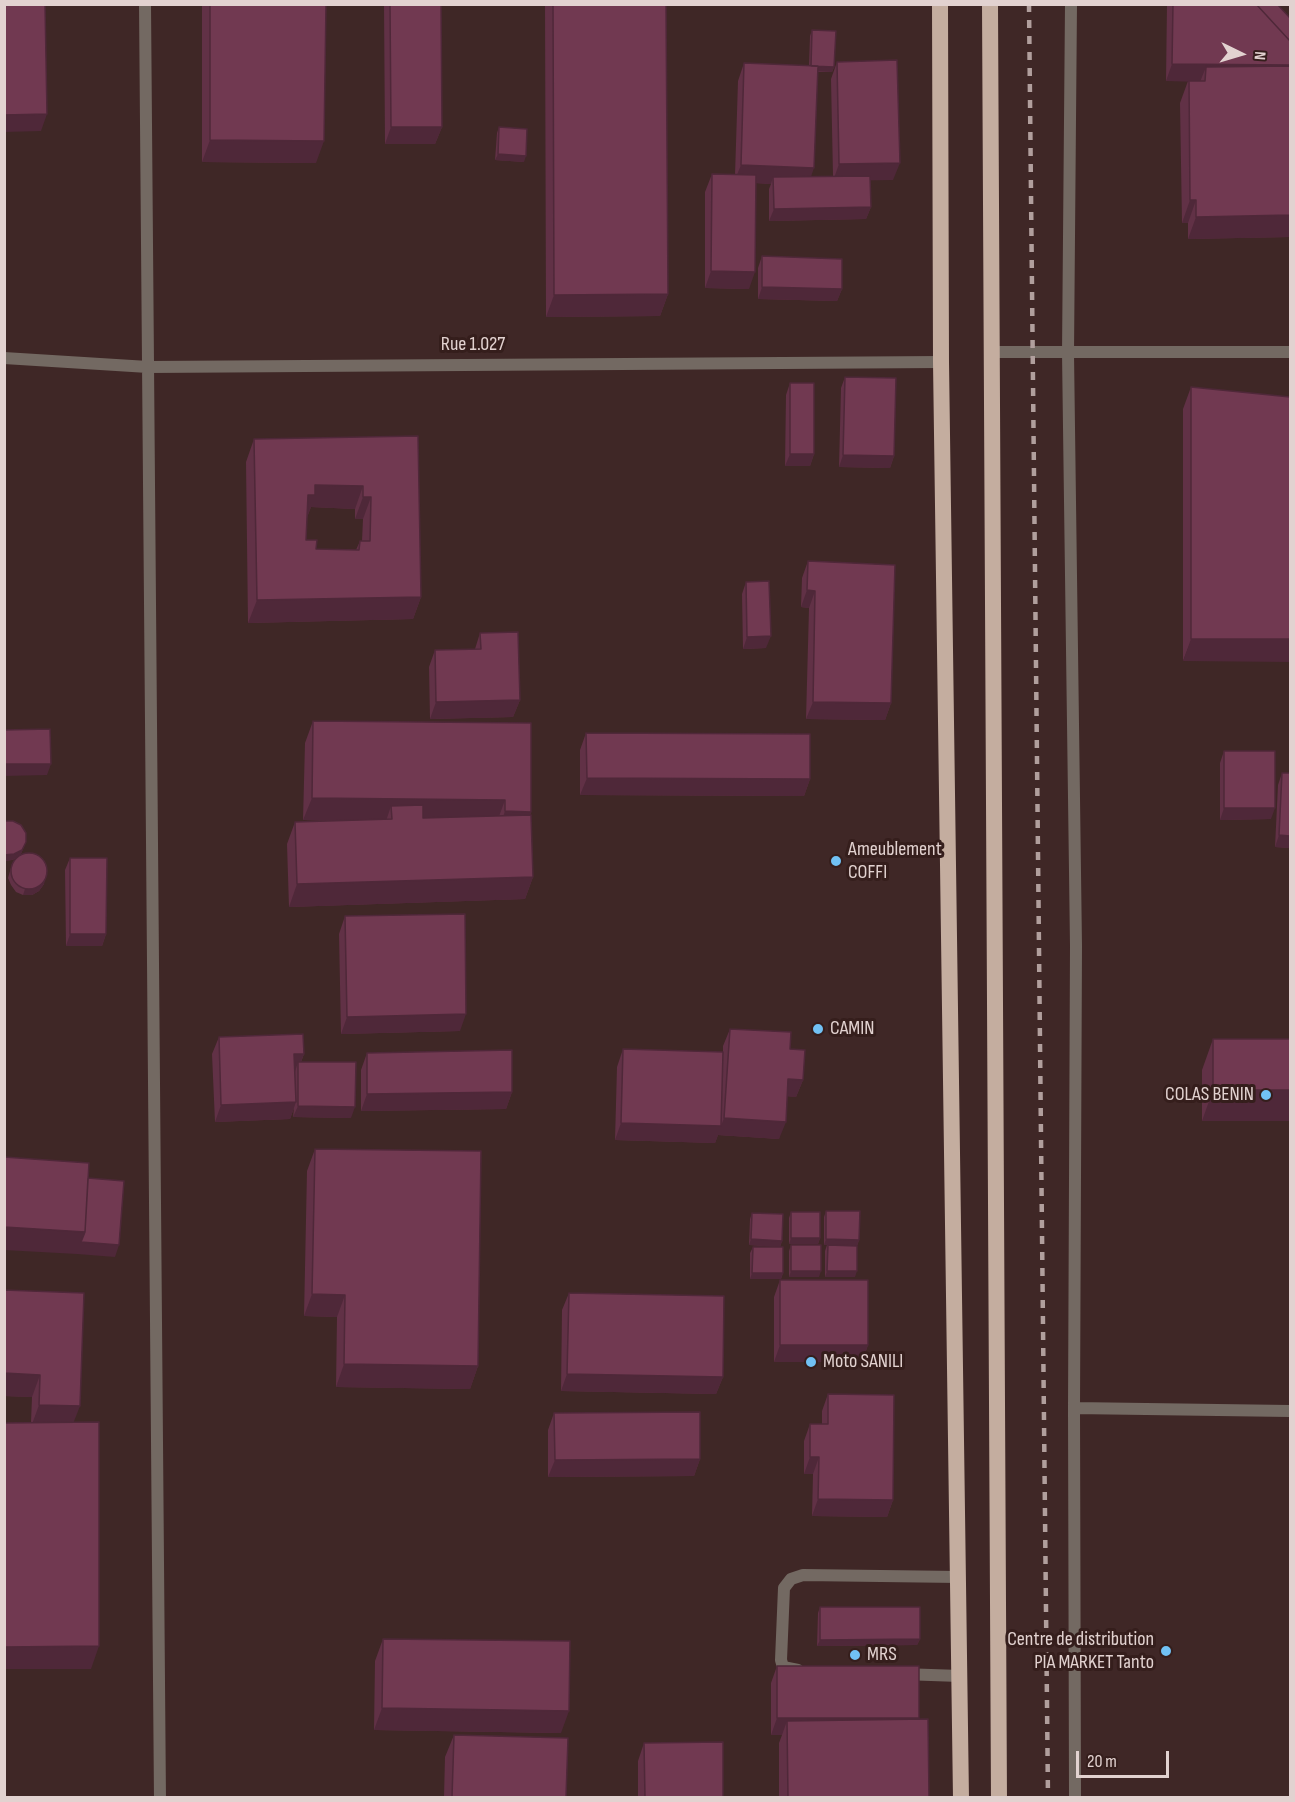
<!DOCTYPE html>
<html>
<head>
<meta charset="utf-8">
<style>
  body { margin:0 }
  #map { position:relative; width:1295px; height:1802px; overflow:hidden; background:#3f2726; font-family:"Sofia Sans Condensed",sans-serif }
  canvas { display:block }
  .frame { position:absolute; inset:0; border:6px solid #e2d2d0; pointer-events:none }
  .north { position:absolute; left:1211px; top:24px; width:60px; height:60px; -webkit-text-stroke:4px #351e1c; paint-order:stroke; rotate:95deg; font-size:16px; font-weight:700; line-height:24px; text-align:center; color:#e2d2d0 }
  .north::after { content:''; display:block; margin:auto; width:21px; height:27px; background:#e2d2d0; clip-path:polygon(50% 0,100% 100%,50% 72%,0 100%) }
  .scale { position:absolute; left:1076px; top:1751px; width:93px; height:27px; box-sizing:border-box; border:3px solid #e2d2d0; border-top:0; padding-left:8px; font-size:18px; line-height:21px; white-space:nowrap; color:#e2d2d0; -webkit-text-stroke:4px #351e1c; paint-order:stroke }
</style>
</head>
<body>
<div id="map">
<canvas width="1295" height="1802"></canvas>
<div class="frame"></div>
<div class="north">N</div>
<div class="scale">20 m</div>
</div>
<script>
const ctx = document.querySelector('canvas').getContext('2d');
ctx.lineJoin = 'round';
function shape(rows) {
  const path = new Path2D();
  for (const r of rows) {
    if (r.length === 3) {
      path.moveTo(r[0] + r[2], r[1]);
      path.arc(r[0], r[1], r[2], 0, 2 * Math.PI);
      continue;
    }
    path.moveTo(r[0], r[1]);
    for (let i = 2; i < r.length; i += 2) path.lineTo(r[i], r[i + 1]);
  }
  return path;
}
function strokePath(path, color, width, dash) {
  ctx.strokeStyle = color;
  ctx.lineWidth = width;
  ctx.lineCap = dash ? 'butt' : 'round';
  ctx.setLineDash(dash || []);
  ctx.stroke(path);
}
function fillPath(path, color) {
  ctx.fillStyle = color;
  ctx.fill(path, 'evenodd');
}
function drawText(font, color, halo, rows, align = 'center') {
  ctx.font = font + ' "Sofia Sans Condensed",sans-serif';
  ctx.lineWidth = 6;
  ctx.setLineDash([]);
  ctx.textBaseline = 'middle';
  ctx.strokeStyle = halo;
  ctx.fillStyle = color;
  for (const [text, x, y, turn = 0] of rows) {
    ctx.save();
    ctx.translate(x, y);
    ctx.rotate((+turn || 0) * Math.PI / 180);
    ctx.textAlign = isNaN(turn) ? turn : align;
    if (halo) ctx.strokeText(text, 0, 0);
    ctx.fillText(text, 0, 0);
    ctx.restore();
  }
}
strokePath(shape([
  [798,1670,783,1667,781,1660,784,1588,791,1579,803,1575,959,1577],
  [902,1674,960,1676]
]), '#736962', 12);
strokePath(shape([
  [145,4,160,1798],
  [1071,4,1068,353,1076,946,1074,1408,1075,1798],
  [991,352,1290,352],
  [4,358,148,367,941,362],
  [1074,1408,1290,1411]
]), '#736962', 12);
strokePath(shape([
  [940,4,941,362,961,1798],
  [990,4,999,1798]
]), '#c4ad9f', 16);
strokePath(shape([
  [1029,4,1048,1798]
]), '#b19f9d', 4.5, [8, 8]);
fillPath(shape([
  [202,4,326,4,316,163,202,162],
  [384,4,441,4,442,127,435,144,385,144],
  [545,4,666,4,668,294,660,316,546,317],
  [1167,4,1277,4,1290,18,1290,237,1188,239,1188,223,1182,223,1180,103,1188,81,1166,81],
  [812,30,834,67,832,72,818,72,811,177,833,176,831,79,837,62,893,180,870,180,871,207,866,219,769,221,769,189,771,184,756,183,749,289,705,288,705,192,712,174,735,175,738,81,744,63,809,66,810,36],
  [499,127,524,162,495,160,497,133],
  [762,256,842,289,837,301,758,299,758,268],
  [845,377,894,456,890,468,839,467,841,388],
  [790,383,814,454,810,466,785,466,786,395],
  [1191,387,1290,397,1183,661,1183,409],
  [418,436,421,597,413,619,248,623,246,462,254,439],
  [311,507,355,509,355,519,363,519,362,541,360,541,356,550,316,549,306,540,307,517],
  [808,561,891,703,885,720,806,719,809,608,801,607,802,578],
  [746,582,766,648,743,649,742,594],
  [480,633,520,700,513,717,430,719,429,667,435,650,475,649],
  [313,721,531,812,530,815,533,877,525,899,289,907,287,844,295,822,334,821,303,820,305,743],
  [586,733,810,779,804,796,580,795,580,750],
  [1224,751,1271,819,1220,820,1220,763],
  [1282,773,1290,773,1290,848,1275,847,1278,785],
  [4,821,26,842,20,856,44,884,39,891,32,895,23,895,16,892,11,885,8,878,12,864,17,858,12,860,4,861],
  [70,858,106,934,102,946,66,946,65,870],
  [345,916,460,1031,341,1034,339,934],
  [730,1029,790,1049,803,1080,796,1097,787,1096,779,1139,718,1135,715,1143,615,1140,617,1067,623,1049,723,1052,723,1046],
  [219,1037,304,1054,301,1062,351,1118,293,1117,294,1108,290,1119,215,1122,212,1054],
  [1213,1039,1290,1039,1290,1121,1202,1121,1202,1070],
  [367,1053,512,1092,506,1109,361,1111,361,1070],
  [315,1149,478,1366,470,1389,336,1387,337,1317,304,1316,307,1171],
  [826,1211,859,1240,857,1246,855,1277,825,1277,825,1251,827,1245,824,1245,824,1217],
  [791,1212,820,1238,818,1244,789,1244,789,1218],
  [752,1213,782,1241,780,1247,749,1245,750,1219],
  [791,1245,819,1277,789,1277,789,1251],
  [753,1247,783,1273,781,1279,750,1279,750,1253],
  [780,1280,868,1345,862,1362,774,1362,774,1297],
  [4,1290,74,1422,91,1669,4,1669,4,1423,31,1422,32,1397,4,1396],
  [569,1293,723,1377,716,1394,561,1391,562,1310],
  [828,1394,893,1500,887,1517,812,1516,813,1474,804,1474,804,1441,810,1424,822,1424,822,1411],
  [554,1413,700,1459,694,1476,548,1477,548,1430],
  [820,1607,920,1639,917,1645,817,1646,818,1613],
  [383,1639,561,1733,374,1730,375,1661],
  [777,1666,919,1718,929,1797,779,1797,779,1743,782,1735,771,1735,771,1683],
  [454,1735,566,1797,444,1797,445,1757],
  [644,1743,723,1797,638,1797,638,1761]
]), '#613146');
fillPath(shape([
  [1172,64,1290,65,1206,67,1200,82,1166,81],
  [811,66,834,67,832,72,809,71],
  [47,114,41,131,4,132,4,115],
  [391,127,442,127,435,144,385,144],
  [210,140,324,141,316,163,202,162],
  [498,154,526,156,524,162,495,160],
  [900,163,893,180,833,181,839,164],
  [741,165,814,168,808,185,773,177,771,184,734,182],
  [1190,200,1196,200,1188,223,1182,223],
  [871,207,866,219,769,221,774,209],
  [1290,215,1290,237,1188,239,1196,217],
  [711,271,755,272,749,289,705,288],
  [762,287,842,289,837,301,758,299],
  [668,294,660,316,546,317,554,295],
  [790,454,814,454,810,466,785,466],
  [843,455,894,456,890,468,839,467],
  [315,485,363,486,355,509,311,507,307,518,308,495],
  [363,497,371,497,363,519,355,519],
  [807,590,815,591,809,608,801,607],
  [421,597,413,619,248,623,257,600],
  [771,636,766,648,743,649,747,637],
  [1191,639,1290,639,1290,662,1183,661],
  [520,700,513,717,430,719,436,702],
  [813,702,891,703,885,720,806,719],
  [4,764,51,764,47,775,4,776],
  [587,778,810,779,804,796,580,795],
  [312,798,505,800,497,822,392,819,391,806,386,821,303,820],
  [1224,808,1275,808,1271,819,1220,820],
  [505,811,531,812,523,834,497,834],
  [1279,835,1290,836,1290,848,1275,847],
  [26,842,20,856,12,860,4,861,5,855],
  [533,877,525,899,289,907,297,884],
  [46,878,44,884,39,891,32,895,23,895,25,889],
  [70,934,106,934,102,946,66,946],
  [466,1014,460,1031,341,1034,347,1017],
  [294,1054,304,1054,298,1069,298,1062,295,1072],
  [788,1079,803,1080,796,1097,782,1096],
  [1213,1090,1290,1090,1290,1121,1202,1121],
  [512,1092,506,1109,361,1111,367,1094],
  [296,1102,290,1119,215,1122,221,1105],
  [298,1106,355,1107,351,1118,293,1117],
  [724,1118,786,1122,779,1139,718,1135,715,1143,615,1140,621,1123,721,1126],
  [4,1227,85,1232,119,1245,115,1257,77,1254,4,1250],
  [791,1238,820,1238,818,1244,789,1244],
  [751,1239,782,1241,780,1247,749,1245],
  [826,1239,859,1240,857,1246,824,1245],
  [791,1271,821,1271,819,1277,789,1277],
  [827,1271,857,1271,855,1277,825,1277],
  [752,1273,783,1273,781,1279,750,1279],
  [312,1294,345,1295,337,1317,304,1316],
  [780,1345,868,1345,862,1362,774,1362],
  [344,1364,478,1366,470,1389,336,1387],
  [4,1373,40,1375,32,1397,4,1396],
  [567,1374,723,1377,716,1394,561,1391],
  [39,1405,80,1406,71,1429,31,1427],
  [810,1457,819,1457,813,1474,804,1474],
  [700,1459,694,1476,548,1477,555,1460],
  [818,1499,893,1500,887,1517,812,1516],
  [920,1639,917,1645,817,1646,820,1640],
  [99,1646,91,1669,4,1669,4,1647],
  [382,1708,569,1711,561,1733,374,1730],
  [777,1718,919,1718,913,1735,787,1721,782,1735,771,1735]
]), '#4f2839');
const building = shape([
  [4,4,45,4,47,114,4,115,4,4],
  [210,4,326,4,324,141,210,140,210,4],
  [390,4,441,4,442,127,391,127,390,4],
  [553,4,666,4,668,294,554,295,553,4],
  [1173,4,1256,4,1290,41,1290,65,1172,64,1173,4],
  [1256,4,1277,4,1290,18,1290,41,1256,4],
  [812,30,836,31,834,67,811,66,812,30],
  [897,60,900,163,839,164,837,62,897,60],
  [744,63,818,66,814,168,741,165,744,63],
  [1290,66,1290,215,1196,217,1196,200,1190,200,1189,81,1205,81,1206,67,1290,66],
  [499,127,527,129,526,156,498,154,499,127],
  [712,174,756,175,755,272,711,271,712,174],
  [870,176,871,207,774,209,773,177,870,176],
  [762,256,842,259,842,289,762,287,762,256],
  [845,377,896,378,894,456,843,455,845,377],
  [790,383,814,383,814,454,790,454,790,383],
  [1191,387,1290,397,1290,639,1191,639,1191,387],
  [418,436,421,597,257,600,254,439,418,436],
  [315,485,363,486,363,497,371,497,370,541,360,541,359,550,316,549,317,540,306,540,308,495,315,495,315,485],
  [808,561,895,565,891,703,813,702,815,591,807,590,808,561],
  [769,581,771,636,747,637,746,582,769,581],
  [518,632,520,700,436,702,435,650,481,649,480,633,518,632],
  [313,721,531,723,531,812,505,811,505,800,312,798,313,721],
  [50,729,51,764,4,764,4,730,50,729],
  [586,733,810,734,810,779,587,778,586,733],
  [1224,751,1275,751,1275,808,1224,808,1224,751],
  [1282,773,1290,773,1290,836,1279,835,1282,773],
  [423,805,423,818,531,815,533,877,297,884,295,822,392,819,391,806,423,805],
  [4,821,13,821,21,825,26,833,26,842,22,850,14,854,4,855,4,821],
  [29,871,18],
  [70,858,107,858,106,934,70,934,70,858],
  [465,914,466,1014,347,1017,345,916,465,914],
  [730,1029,791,1032,790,1049,805,1050,803,1080,788,1079,786,1122,724,1118,730,1029],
  [303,1034,304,1054,294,1054,296,1102,221,1105,219,1037,303,1034],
  [1213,1039,1290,1039,1290,1090,1213,1090,1213,1039],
  [623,1049,723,1052,721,1126,621,1123,623,1049],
  [512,1050,512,1092,367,1094,367,1053,512,1050],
  [298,1062,356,1062,355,1107,298,1106,298,1062],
  [315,1149,481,1151,478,1366,344,1364,345,1295,312,1294,315,1149],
  [4,1157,89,1163,85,1232,4,1227,4,1157],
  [88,1178,124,1181,119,1245,81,1242,85,1232,88,1178],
  [826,1211,860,1211,859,1240,826,1239,826,1211],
  [791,1212,820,1212,820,1238,791,1238,791,1212],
  [752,1213,783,1214,782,1241,751,1239,752,1213],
  [791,1245,821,1245,821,1271,791,1271,791,1245],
  [828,1245,857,1246,857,1271,827,1271,828,1245],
  [753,1247,783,1247,783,1273,752,1273,753,1247],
  [780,1280,868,1280,868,1345,780,1345,780,1280],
  [4,1290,84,1293,80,1406,39,1405,40,1375,4,1373,4,1290],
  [569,1293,724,1296,723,1377,567,1374,569,1293],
  [828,1394,894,1395,893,1500,818,1499,819,1457,810,1457,810,1424,828,1424,828,1394],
  [700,1412,700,1459,555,1460,554,1413,700,1412],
  [99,1422,99,1646,4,1647,4,1423,99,1422],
  [820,1607,920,1607,920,1639,820,1640,820,1607],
  [383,1639,570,1641,569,1711,382,1708,383,1639],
  [777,1666,919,1666,919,1718,777,1718,777,1666],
  [928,1719,929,1797,788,1797,787,1721,928,1719],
  [454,1735,568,1738,566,1797,452,1797,454,1735],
  [723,1742,723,1797,645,1797,644,1743,723,1742]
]);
fillPath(building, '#713951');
strokePath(building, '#4f2839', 1.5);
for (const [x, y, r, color] of [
  [836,861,6,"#71c1f4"],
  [818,1029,6,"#71c1f4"],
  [1266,1095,6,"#71c1f4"],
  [811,1362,6,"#71c1f4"],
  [1166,1651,6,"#71c1f4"],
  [855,1655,6,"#71c1f4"]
]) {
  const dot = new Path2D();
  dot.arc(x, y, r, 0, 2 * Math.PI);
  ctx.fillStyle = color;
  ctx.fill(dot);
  strokePath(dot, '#351e1c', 2);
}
drawText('20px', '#e2d2d0', '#351e1c', [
  ["Rue 1.027",473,345]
]);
drawText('20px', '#e2d2d0', '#351e1c', [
  ["Ameublement",848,850],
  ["COFFI",848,873],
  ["CAMIN",830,1029],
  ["COLAS BENIN",1254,1095,"right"],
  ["Moto SANILI",823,1362],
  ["Centre de distribution",1154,1640,"right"],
  ["PIA MARKET Tanto",1154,1663,"right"],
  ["MRS",867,1655]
], 'left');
</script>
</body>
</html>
